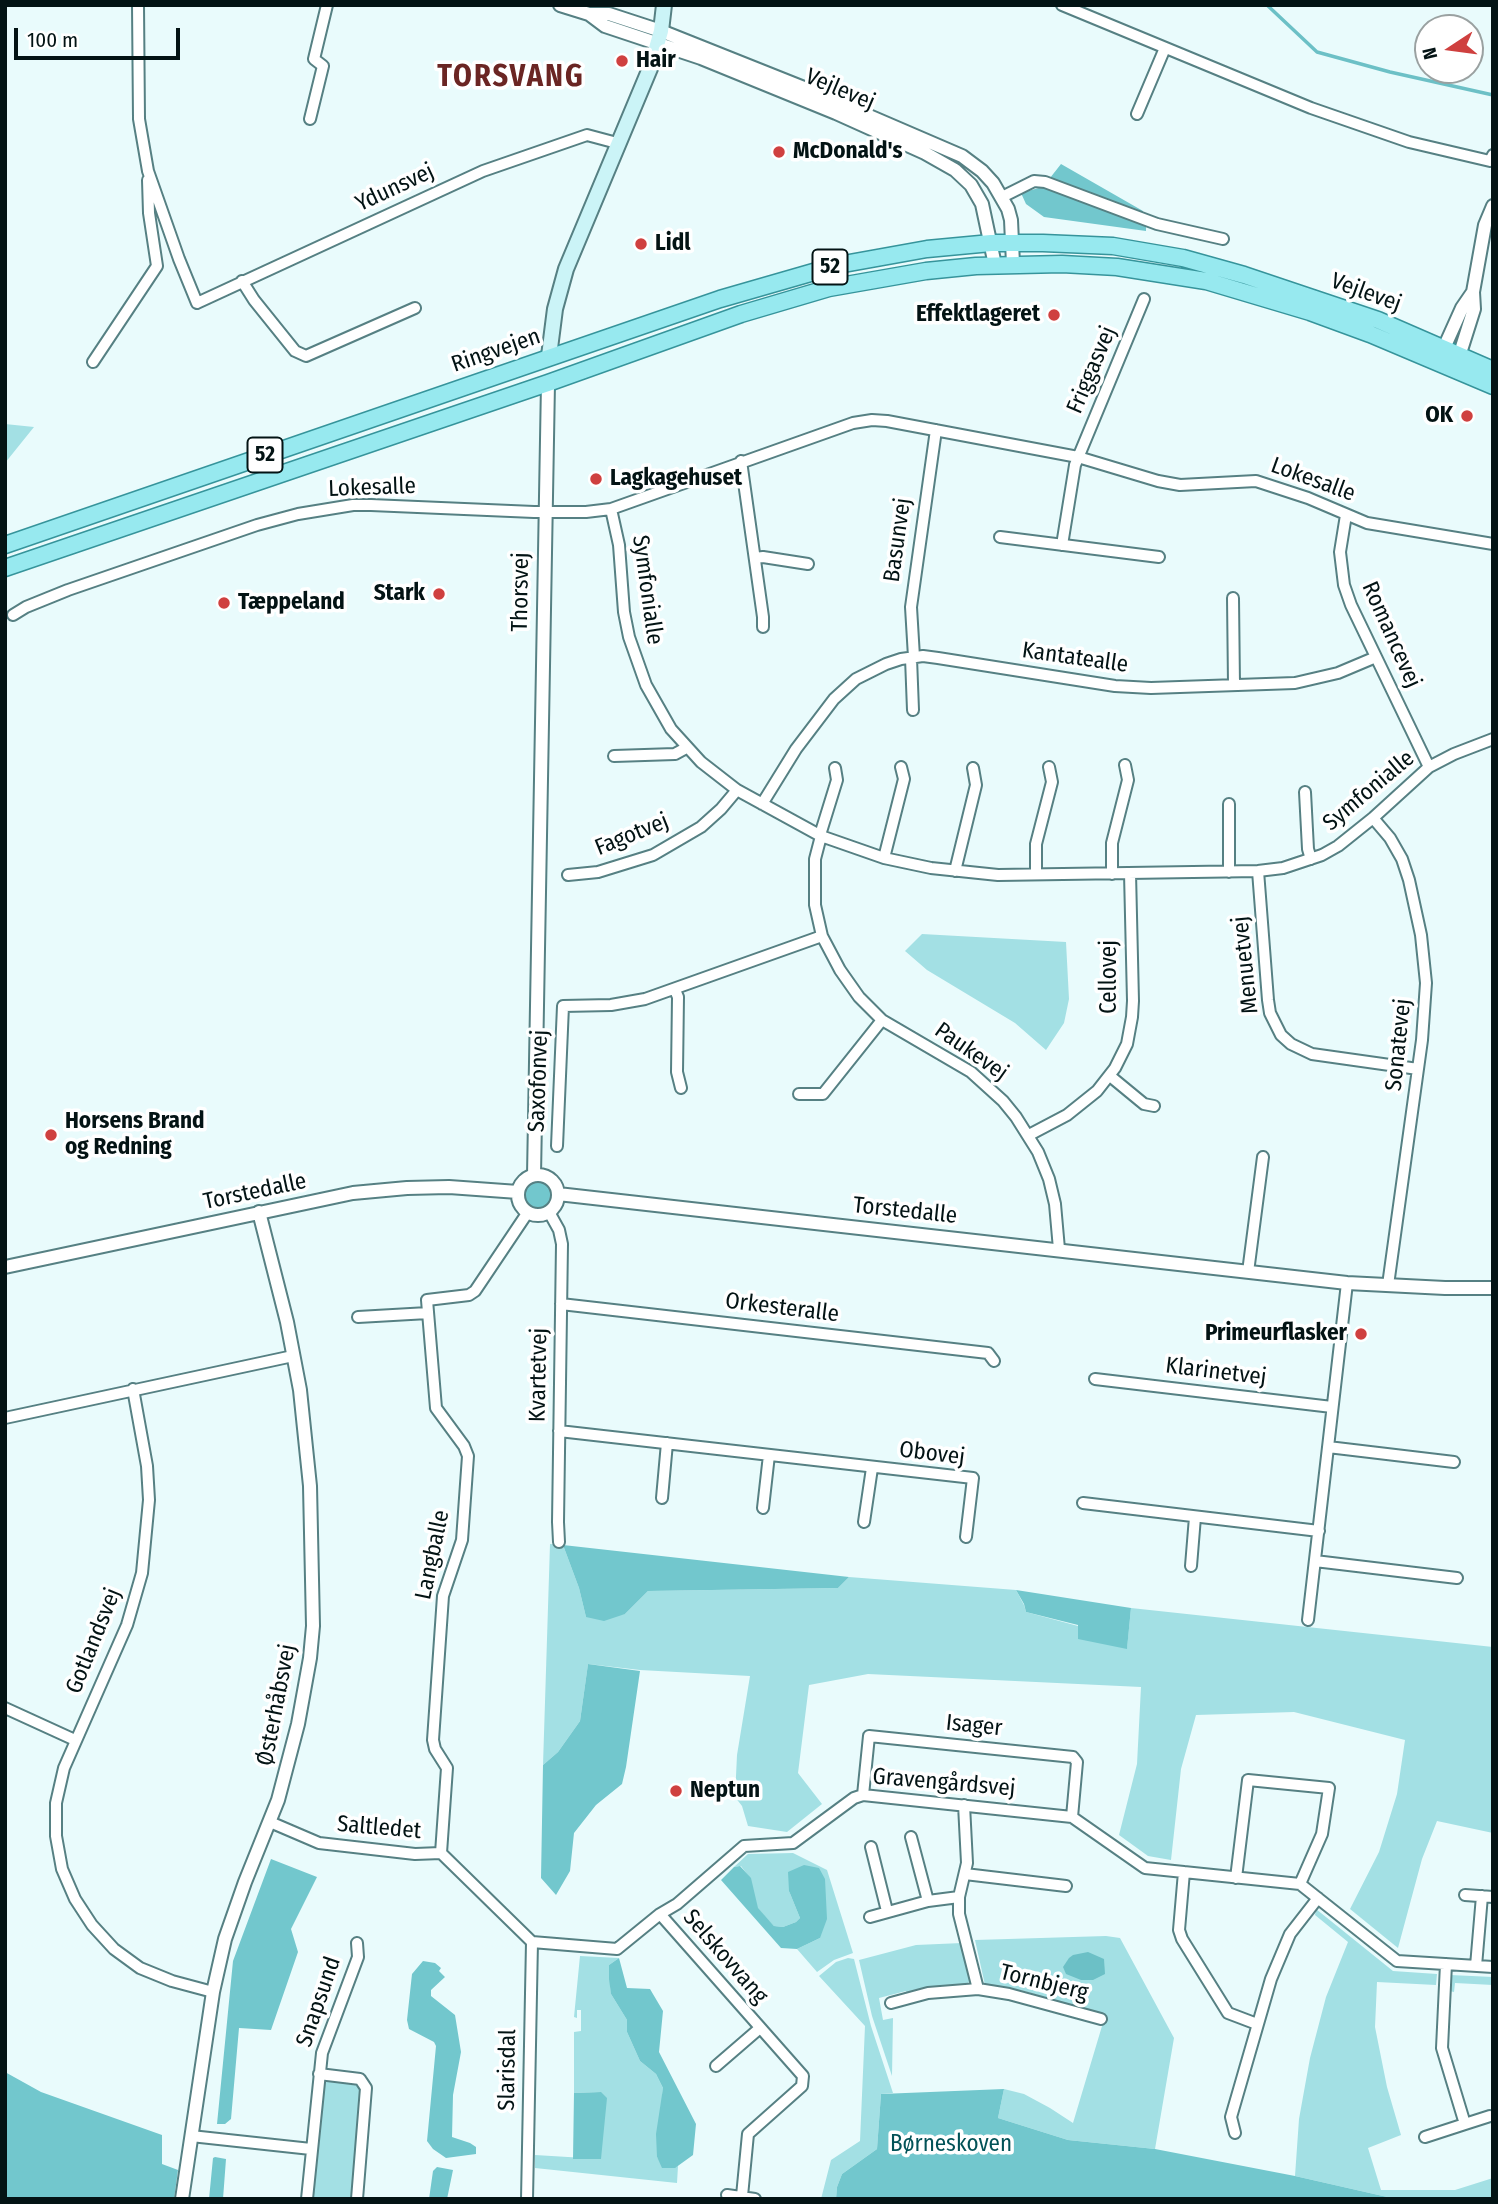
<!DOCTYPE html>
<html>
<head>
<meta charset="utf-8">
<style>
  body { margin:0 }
  #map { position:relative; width:1498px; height:2204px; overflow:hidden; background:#e9fbfc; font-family:"Fira Sans Condensed",sans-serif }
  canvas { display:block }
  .frame { position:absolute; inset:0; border:7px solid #031314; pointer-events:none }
  .north { position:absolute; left:1414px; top:14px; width:70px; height:70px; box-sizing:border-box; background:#fff; border:2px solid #9aa1a1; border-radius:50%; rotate:257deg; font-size:19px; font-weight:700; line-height:28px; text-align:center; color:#031314 }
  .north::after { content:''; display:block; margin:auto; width:24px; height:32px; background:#cf403f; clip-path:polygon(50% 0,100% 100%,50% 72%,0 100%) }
  .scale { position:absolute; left:14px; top:28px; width:166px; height:32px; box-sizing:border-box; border:4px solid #031314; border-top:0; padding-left:9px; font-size:21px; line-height:24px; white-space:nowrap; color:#031314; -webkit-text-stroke:5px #fff; paint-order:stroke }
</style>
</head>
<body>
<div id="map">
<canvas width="1498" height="2204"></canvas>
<div class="frame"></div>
<div class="north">N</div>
<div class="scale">100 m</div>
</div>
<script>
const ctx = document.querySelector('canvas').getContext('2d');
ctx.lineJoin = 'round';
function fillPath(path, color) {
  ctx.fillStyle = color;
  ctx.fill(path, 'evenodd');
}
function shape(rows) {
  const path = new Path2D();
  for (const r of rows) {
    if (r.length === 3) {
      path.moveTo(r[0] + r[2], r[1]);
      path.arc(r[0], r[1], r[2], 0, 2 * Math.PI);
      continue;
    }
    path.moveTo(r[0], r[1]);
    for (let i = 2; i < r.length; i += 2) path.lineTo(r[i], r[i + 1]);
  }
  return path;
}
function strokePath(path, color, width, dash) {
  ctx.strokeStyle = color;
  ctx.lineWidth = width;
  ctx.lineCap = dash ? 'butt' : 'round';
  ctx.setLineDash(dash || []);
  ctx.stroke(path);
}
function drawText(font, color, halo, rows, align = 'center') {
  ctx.font = font + ' "Fira Sans Condensed",sans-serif';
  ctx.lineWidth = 7;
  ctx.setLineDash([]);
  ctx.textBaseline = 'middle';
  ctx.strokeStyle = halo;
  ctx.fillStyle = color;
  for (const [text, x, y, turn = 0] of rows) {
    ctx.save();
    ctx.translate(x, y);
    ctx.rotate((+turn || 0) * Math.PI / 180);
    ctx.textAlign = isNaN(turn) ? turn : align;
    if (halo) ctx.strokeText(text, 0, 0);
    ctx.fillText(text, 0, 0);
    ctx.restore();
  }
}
fillPath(shape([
  [5,424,34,427,5,463],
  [922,934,1066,942,1069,999,1064,1023,1046,1050,1015,1023,927,970,905,951],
  [550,1544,563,1545,579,1588,586,1617,625,1614,648,1591,838,1588,849,1577,1016,1590,1024,1605,1026,1612,1078,1626,1127,1648,1131,1608,1493,1647,1493,1833,1437,1821,1422,1859,1398,1948,1350,1909,1379,1852,1397,1794,1405,1740,1294,1712,1196,1715,1181,1769,1171,1860,1148,1856,1119,1835,1137,1764,1141,1687,868,1674,809,1685,798,1773,822,1804,787,1832,748,1826,742,1806,735,1797,737,1755,750,1676,640,1670,588,1664,580,1721,558,1752,543,1765],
  [793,1853,827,1870,853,1953,834,1960,817,1972,797,1949,820,1938,789,1891,800,1918,796,1922,783,1927,774,1926,757,1908,750,1878,741,1866,734,1867,748,1854],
  [1316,1909,1393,1971,1437,1974,1436,1985,1377,1982,1375,2027,1387,2087,1401,2135,1368,2148,1381,2190,1455,2190,1493,2178,1493,2199,1396,2199,1295,2176,1299,2119,1310,2058,1326,1997,1348,1942,1315,1915],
  [1106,1936,1120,1938,1174,2038,1155,2149,1068,2140,998,2118,1004,2089,1024,2094,1050,2108,1073,2123,1105,2016,1024,1991,985,1985,975,1940],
  [962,1943,971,1977,967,1986,907,1994,906,1991,879,1998,883,2020,893,2018,892,2076,872,2016,859,1960,916,1945],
  [580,1956,619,1958,609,1965,611,1994,627,2020,627,2032,640,2061,656,2074,663,2088,657,2157,663,2168,678,2166,677,2183,535,2168,535,2155,601,2159,601,2092,574,2093,574,2032,581,2031,581,2010,577,2010,577,2018,574,2017],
  [848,1958,854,1959,871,2026,893,2093,881,2094,877,2149,842,2174,837,2187,836,2199,821,2199,831,2160,860,2141,865,2026,819,1976,836,1962],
  [1450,1975,1493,1977,1493,1985,1455,1983,1454,1992,1449,1991],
  [326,2080,359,2083,363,2087,352,2199,310,2199,322,2085]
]), '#a3e0e4');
fillPath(shape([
  [1061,164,1143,211,1143,217,1085,195,1050,178],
  [1042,187,1146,226,1146,231,1044,217,1026,204,1021,193],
  [537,1195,14],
  [563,1545,849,1577,838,1588,648,1591,625,1614,604,1621,586,1617,579,1588],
  [1016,1590,1131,1608,1127,1649,1078,1639,1078,1625,1026,1612,1024,1604],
  [588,1664,640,1671,626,1767,622,1784,596,1805,574,1833,570,1871,556,1895,541,1878,543,1765,558,1752,580,1721],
  [271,1859,317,1877,291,1929,298,1952,271,2030,239,2028,231,2119,225,2124,217,2124,233,1961],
  [804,1865,819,1868,825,1879,827,1919,820,1938,797,1949,781,1948,721,1880,734,1867,740,1866,751,1878,758,1908,774,1926,783,1927,796,1922,800,1918,789,1891,788,1872],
  [619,1958,627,1988,650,1989,663,2011,659,2052,696,2124,693,2155,675,2168,662,2168,657,2157,656,2134,663,2088,656,2074,640,2061,627,2032,627,2020,611,1994,609,1979,609,1965],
  [423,1961,435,1963,441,1968,439,1971,445,1977,431,1990,431,1996,455,2015,461,2052,453,2095,452,2137,470,2143,476,2147,476,2154,446,2158,433,2149,427,2141,436,2046,434,2042,409,2029,407,2020,412,1974],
  [5,2072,41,2092,162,2135,162,2164,178,2170,174,2199,5,2199],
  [1004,2089,998,2118,1068,2140,1155,2149,1295,2176,1396,2199,836,2199,837,2187,842,2174,877,2149,881,2094],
  [601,2092,607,2098,601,2159,573,2159,574,2093],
  [215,2157,226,2159,223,2199,209,2199,213,2158],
  [437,2167,453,2170,447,2199,429,2199,433,2171]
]), '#72c7cd');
fillPath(shape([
  [1088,1952,1104,1959,1105,1974,1093,1980,1081,1980,1066,1974,1063,1967,1069,1958,1073,1955]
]), '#6cc0c6');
strokePath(shape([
  [1267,5,1317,52,1390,72,1493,95]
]), '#6cc0c6', 3.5);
const minor = shape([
  [138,5,139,119,148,171,179,259,197,303,483,171,587,135,617,143],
  [1062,5,1311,108,1409,142,1490,161,1493,155],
  [1137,114,1165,48],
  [310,119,323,66,314,59,327,5],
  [1002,197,1034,181,1045,182,1157,224,1223,239],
  [242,281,254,300,295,351,306,356,415,308],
  [93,362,157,266,149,213,148,180],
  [741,461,763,617,763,627],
  [611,509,619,545,624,612,629,637,646,685,671,729,701,762,737,790,821,836,884,858,931,868,998,875,1258,871,1283,868,1322,855,1338,846,1373,818,1429,767,1454,754,1493,739],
  [1346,515,1340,552,1344,585,1351,605,1429,767],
  [1000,537,1159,557],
  [1062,545,1075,465,1144,299],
  [755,558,763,557,808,564],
  [1233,598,1234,685],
  [13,615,26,607,68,590,257,525,298,514,353,505,371,505,534,512,586,512,611,509,853,423,872,420,887,421,1078,457,1158,481,1180,485,1256,481,1308,498,1367,523,1493,544],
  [914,657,911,607,936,430],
  [911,658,913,710],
  [614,756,675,754,686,748],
  [1305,792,1308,849,1311,859],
  [762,804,796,749,834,699,856,679,886,664,901,659,923,656,938,658,1115,686,1151,688,1295,683,1338,673,1376,657],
  [1229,804,1229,872],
  [1373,818,1390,838,1402,859,1409,880,1421,935,1426,983,1422,1040,1388,1285],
  [820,835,837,780,835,768],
  [821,836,815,859,815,905,822,936,840,970,859,997,882,1020,971,1072,1003,1101,1016,1117,1038,1152,1049,1179,1055,1204,1059,1249],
  [884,858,904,779,901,767],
  [955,871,976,785,973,768],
  [1258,871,1268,1000,1270,1013,1281,1035,1291,1044,1312,1054,1418,1069],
  [1036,874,1036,844,1052,782,1049,767],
  [1112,874,1112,843,1128,780,1125,765],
  [568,875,598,872,653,855,701,827,721,809,737,790],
  [675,990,678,997,677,1072,681,1088],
  [1110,1076,1144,1104,1154,1106],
  [799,1094,823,1094,882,1020],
  [1029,1135,1067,1115,1097,1091,1115,1068,1127,1044,1132,1017,1133,1001,1130,873],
  [557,1146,563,1006,611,1005,645,999,822,936],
  [549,1212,559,1230,562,1244,558,1522,559,1542],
  [1248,1272,1263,1157],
  [561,1304,988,1353,994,1361],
  [358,1317,428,1313],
  [1095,1379,1332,1407],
  [133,1389,147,1466,149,1500,142,1573,127,1625,64,1768,56,1803,56,1836,62,1869,75,1899,92,1925,114,1949,140,1968,172,1981,213,1992],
  [5,1418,293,1356],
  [559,1431,973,1478,966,1537],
  [1328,1447,1454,1462],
  [662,1498,667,1443],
  [1083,1503,1319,1531],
  [763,1508,769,1455],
  [864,1522,872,1468],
  [1315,1561,1457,1578],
  [1191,1566,1195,1517],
  [1308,1620,1347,1283],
  [5,1708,75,1740],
  [863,1795,869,1736,1073,1757,1077,1762,1072,1817],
  [964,1805,967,1863,959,1897,959,1914,978,1989,1009,1994,1101,2019],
  [270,1822,319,1843,415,1854,441,1853,532,1942,617,1949,660,1914,677,1904,744,1846,793,1843,854,1798,863,1795,1072,1817,1145,1868,1300,1884,1397,1961,1493,1967],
  [911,1837,928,1901],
  [871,1847,887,1911],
  [441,1853,447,1768,435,1749,433,1740,443,1596,462,1540,468,1456,464,1446,436,1408,427,1300,469,1295,475,1291,528,1212],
  [1184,1872,1179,1930,1182,1939,1228,2013,1257,2024],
  [965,1874,1066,1886],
  [1236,1878,1248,1780,1329,1788,1322,1834,1300,1884],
  [1465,1895,1493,1897],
  [660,1914,803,2076,802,2086,748,2134,742,2196],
  [870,1917,928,1901,959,1897],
  [1476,1966,1482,1896],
  [891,2003,928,1993,978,1989],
  [716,2066,760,2028],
  [319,2074,360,2079,366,2088,357,2199],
  [1465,2124,1490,2116],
  [1235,2133,1231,2117,1271,1979,1290,1934,1318,1898],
  [191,2136,311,2149],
  [1425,2137,1465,2124,1442,2048,1446,1964],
  [727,2195,755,2199],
  [307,2199,322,2053,358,1957,357,1943],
  [527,2199,532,1942]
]);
const tertiary = shape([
  [560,5,589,14,609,14,661,31,804,88,962,156,982,171,993,183,1008,209,1011,220,1013,264],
  [589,14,605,26,701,58,836,113,925,153,955,170,971,185,982,204,995,265],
  [1445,357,1444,348,1462,308,1473,292,1485,225,1493,206],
  [1453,360,1459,355,1462,347,1474,309,1473,292],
  [538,1195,20],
  [534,1175,548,383],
  [558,1194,1347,1283,1445,1288,1493,1288],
  [5,1267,353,1193,407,1188,449,1187,518,1192],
  [182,2199,213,1992,225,1939,245,1882,278,1800,298,1724,310,1658,313,1626,310,1486,300,1390,287,1322,259,1212]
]);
const secondary = shape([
  [549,356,555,309,566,269,651,66,661,31,664,5]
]);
const primary = shape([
  [5,545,720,299,838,265,927,249,991,243,1043,243,1113,246,1183,258,1244,275,1378,320,1493,370],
  [5,568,548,383,741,314,829,288,926,271,976,266,1062,264,1117,267,1206,281,1310,312,1370,334,1493,386]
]);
strokePath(minor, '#568083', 14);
strokePath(tertiary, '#568083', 16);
strokePath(secondary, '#568083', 18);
strokePath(primary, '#36949b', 19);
strokePath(minor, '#fff', 10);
strokePath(tertiary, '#fff', 12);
strokePath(secondary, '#cbf4f7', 14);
strokePath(primary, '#97e9ef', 16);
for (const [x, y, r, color] of [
  [622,61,7,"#cf403f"],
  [779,152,7,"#cf403f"],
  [641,244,7,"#cf403f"],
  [1054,315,7,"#cf403f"],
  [1467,416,7,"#cf403f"],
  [596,479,7,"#cf403f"],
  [439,594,7,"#cf403f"],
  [224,603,7,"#cf403f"],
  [51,1135,7,"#cf403f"],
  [1361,1334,7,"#cf403f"],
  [676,1791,7,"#cf403f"]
]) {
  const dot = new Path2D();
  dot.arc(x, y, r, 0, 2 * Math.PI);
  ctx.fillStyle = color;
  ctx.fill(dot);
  strokePath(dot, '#fff', 2.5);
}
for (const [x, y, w] of [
  [830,267,35],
  [265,455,35]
]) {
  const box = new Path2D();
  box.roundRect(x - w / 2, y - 17.5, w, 35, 5);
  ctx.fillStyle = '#fff';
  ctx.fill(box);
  strokePath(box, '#031314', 2);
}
drawText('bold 21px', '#031314', null, [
  ["52",830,267],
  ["52",265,455]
]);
drawText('bold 23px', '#031314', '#fff', [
  ["Hair",636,61],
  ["McDonald's",793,152],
  ["Lidl",655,244],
  ["Effektlageret",1040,315,"right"],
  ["OK",1453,416,"right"],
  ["Lagkagehuset",610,479],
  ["Stark",425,594,"right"],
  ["Tæppeland",238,603],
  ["Horsens Brand",65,1122],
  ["og Redning",65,1148],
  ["Primeurflasker",1347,1334,"right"],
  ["Neptun",690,1791]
], 'left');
drawText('23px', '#031314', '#fff', [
  ["Vejlevej",840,90,23],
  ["Ydunsvej",395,188,-25],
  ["Vejlevej",1366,293,20],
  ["Ringvejen",496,351,-19],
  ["Friggasvej",1092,370,-67],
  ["Lokesalle",1313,480,20],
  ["Lokesalle",372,488,-2],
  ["Basunvej",898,540,-82],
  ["Symfonialle",647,590,82],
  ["Thorsvej",521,592,-89],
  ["Romancevej",1391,635,66],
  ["Kantatealle",1075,658,8],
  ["Symfonialle",1369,791,-40],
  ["Fagotvej",632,835,-22],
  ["Menuetvej",1246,965,-96],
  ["Cellovej",1110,977,-90],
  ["Sonatevej",1399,1045,-84],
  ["Paukevej",971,1052,35],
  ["Saxofonvej",539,1081,-88],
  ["Torstedalle",255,1192,-12],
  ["Torstedalle",905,1211,6],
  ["Orkesteralle",782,1308,7],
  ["Klarinetvej",1216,1372,7],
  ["Kvartetvej",539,1375,-89],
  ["Obovej",932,1454,7],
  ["Langballe",433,1555,-78],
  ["Gotlandsvej",94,1641,-68],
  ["Østerhåbsvej",277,1705,-79],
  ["Isager",974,1726,6],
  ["Gravengårdsvej",944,1783,5],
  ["Saltledet",379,1828,5],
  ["Selskovvang",725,1957,49],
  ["Tornbjerg",1044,1983,14],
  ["Snapsund",319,2002,-71],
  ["Slarisdal",508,2070,-89]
]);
drawText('23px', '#025257', '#fff', [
  ["Børneskoven",951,2145]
]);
ctx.letterSpacing = '2px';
drawText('bold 30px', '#6a2523', '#fff', [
  ["TORSVANG",511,78]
]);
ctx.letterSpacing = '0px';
</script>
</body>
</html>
